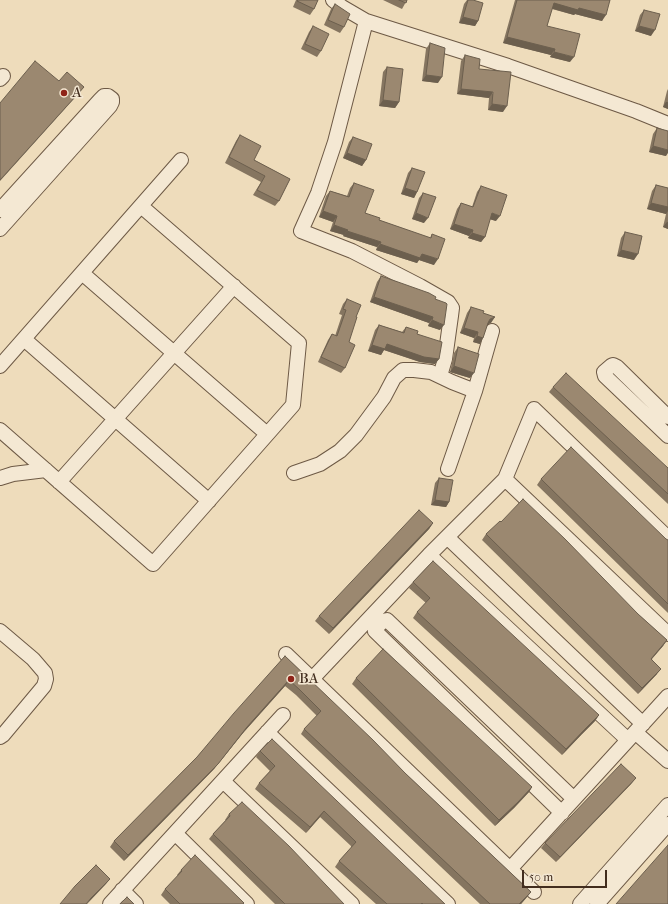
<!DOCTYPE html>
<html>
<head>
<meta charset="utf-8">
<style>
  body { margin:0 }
  #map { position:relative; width:668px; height:904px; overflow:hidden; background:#eedcbb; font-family:"IM FELL French Canon",serif }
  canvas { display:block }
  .scale { position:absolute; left:522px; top:870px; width:85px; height:18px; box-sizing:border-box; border:2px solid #422d1e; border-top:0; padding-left:5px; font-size:12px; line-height:14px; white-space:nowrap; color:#422d1e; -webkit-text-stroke:3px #f4e8d3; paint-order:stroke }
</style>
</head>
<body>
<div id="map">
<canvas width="668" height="904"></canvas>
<div class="scale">50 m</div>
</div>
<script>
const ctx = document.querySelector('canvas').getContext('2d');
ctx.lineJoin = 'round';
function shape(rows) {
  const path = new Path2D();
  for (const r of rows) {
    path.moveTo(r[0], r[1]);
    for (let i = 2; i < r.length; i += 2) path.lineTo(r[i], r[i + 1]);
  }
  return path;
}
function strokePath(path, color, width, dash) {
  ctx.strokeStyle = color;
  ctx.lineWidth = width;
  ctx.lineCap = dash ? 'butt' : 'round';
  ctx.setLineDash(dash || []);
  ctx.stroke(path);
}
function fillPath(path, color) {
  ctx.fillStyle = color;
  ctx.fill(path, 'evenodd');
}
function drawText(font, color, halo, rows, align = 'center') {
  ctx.font = font + ' "IM FELL French Canon",serif';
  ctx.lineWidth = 3;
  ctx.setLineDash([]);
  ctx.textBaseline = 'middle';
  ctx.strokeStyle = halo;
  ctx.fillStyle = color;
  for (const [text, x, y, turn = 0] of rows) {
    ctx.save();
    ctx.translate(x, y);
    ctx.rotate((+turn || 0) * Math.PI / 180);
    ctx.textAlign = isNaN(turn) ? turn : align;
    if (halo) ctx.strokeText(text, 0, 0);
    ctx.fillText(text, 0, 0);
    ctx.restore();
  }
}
const minor = shape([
  [333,0,342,7,366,21,508,66,636,111,668,124],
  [366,21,335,142,318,193,301,231,352,251,420,286,448,302,452,308,451,316,445,359,440,376],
  [0,79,3,76],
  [0,210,100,100,104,96,108,96,112,99,112,102,110,106,0,229],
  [82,273,267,434],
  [24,339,209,501],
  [0,366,181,160],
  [668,417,617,367,613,365,611,366,604,372,605,376,668,436],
  [0,430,153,564,293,405,299,343,141,206],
  [448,469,475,391,492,331],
  [294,473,320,464,340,451,356,435,384,397,394,378,403,370,414,370,431,372,452,382,475,391],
  [0,478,13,474,46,470],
  [505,479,668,634],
  [59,482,234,286],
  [447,537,643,724],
  [429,555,628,740],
  [0,631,33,659,45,673,46,679,44,686,3,735,0,737],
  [286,654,534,892],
  [312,679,429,555,505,479,534,409,668,538],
  [267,732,448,904],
  [635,732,668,761],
  [223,781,352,904],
  [562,813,375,631,378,626,382,622,387,620,574,799],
  [175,833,247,904],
  [510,869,574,799,628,740,668,696],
  [122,890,136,904],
  [110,904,283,715],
  [580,904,668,805],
  [597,904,668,824]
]);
strokePath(minor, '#6d5945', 16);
strokePath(minor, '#f4e8d3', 14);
fillPath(shape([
  [296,0,318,0,314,9,310,15,293,7],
  [383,0,407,0,402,9],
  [467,0,473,0,478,21,475,26,459,23,464,4],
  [515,0,610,0,602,21,575,14,574,15,552,9,547,26,570,62,550,57,551,55,503,43],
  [335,4,344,27,340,33,324,25,331,9],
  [644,10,651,36,635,31,640,15],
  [313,26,321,51,317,57,301,49,309,32],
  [430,43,438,83,422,81,426,49],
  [465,55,479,69,503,112,488,110,489,98,457,94,461,61],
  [387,67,399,102,395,108,379,106,383,72],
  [668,89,668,109,663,107,667,91],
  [657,128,666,156,649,152,653,134],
  [240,135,254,160,290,179,279,201,275,206,253,195,261,182,225,163,236,141],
  [353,137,366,160,362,166,343,158,349,142],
  [412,168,417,192,414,198,401,194,408,173],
  [354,183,365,213,379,220,430,238,432,234,434,265,419,260,417,263,376,250,377,247,343,236,344,235,330,231,333,222,319,217,326,196,330,191,347,196,350,188],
  [656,185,668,188,668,229,663,227,666,214,647,209,652,191],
  [481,186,496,221,490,219,485,237,481,242,468,238,469,236,450,229,457,209,461,203,472,207,477,192],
  [423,193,424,223,412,219,419,198],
  [625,232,634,260,617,256,621,238],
  [381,276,435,299,440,330,428,326,429,323,370,302,377,282],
  [347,299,356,317,349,342,345,368,341,373,318,362,328,340,332,334,335,336,342,315,339,314,343,304],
  [471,307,483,313,491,323,487,324,480,344,473,342,474,338,460,333,467,313],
  [379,325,402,332,406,327,417,334,439,359,435,364,420,362,384,350,381,355,368,351,375,330],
  [458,347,470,378,450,372,454,353],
  [553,387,668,468,668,504,549,392],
  [439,478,449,502,446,507,431,505,435,483],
  [541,479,668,540,668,613,537,485],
  [433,523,429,529,329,634,315,621,319,616],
  [486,534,638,614,667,640,663,646,652,659,657,674,638,694,482,540],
  [413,582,599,715,595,721,582,734,562,755,413,618,417,612,426,603,409,588],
  [285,656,405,773,531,892,527,897,521,904,480,904,301,734,304,729,317,716,296,695,285,686,243,733,214,769,124,861,110,847,114,841,197,757],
  [356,678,532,787,529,792,514,808,495,826,352,684],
  [260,751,445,904,376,904,335,867,339,861,351,848,351,846,320,817,306,833,255,789,259,783,270,771,256,757],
  [632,783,556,862,541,848,545,843],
  [229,814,344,904,275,904,209,839,213,834,226,820,225,820],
  [181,870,244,904,170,904,161,895,165,889,178,876,177,875]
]), '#857560');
fillPath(shape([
  [554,3,579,8,606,15,602,21,575,14,574,15,550,8],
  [463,17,478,21,475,26,459,23],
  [639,26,655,30,651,36,635,31],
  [507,37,555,49,551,55,503,43],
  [554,52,574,57,570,62,550,57],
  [426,75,442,77,438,83,422,81],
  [84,87,80,92,0,181,0,180],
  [461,89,493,92,489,98,457,94],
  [383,100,399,102,395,108,379,106],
  [666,102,668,102,668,109,663,107],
  [492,104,507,106,503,112,488,110],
  [653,146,668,150,668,153,666,156,649,152],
  [347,153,366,160,362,166,343,158],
  [405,188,417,192,414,198,401,194],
  [651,203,668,207,668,211,666,214,647,209],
  [323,211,337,216,333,222,319,217],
  [416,213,428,218,424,223,412,219],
  [492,213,500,216,496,221,489,219],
  [667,222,668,222,668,229,663,227],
  [454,224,473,230,469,236,450,229],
  [334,225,348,230,344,235,330,231],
  [347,231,381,242,377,247,343,236],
  [472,233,485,237,481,242,468,238],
  [380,244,422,254,438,259,434,265,419,260,417,263,376,250],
  [621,250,638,254,634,260,617,256],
  [374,297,433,317,429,323,370,302],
  [495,317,491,323,486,325,490,319],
  [432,320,444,325,440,330,428,326],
  [464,328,478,332,474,338,460,333],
  [477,336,483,338,480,344,473,342],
  [387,344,439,359,435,364,420,362,384,350,381,355,368,351,372,345],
  [454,366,474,373,470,378,450,372],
  [435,500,449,502,446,507,431,505],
  [433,523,429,529,329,634,333,628],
  [667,640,663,646,647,664,651,659],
  [661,669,657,674,638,694,642,688],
  [289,680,285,686,243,733,214,769,124,861,128,855,247,727],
  [599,715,595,721,582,734,586,728],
  [586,728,582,734,562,755,566,749],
  [636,778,632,783,556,862,560,857],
  [532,787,529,792,514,808,495,826,499,820],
  [324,811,320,817,306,833,310,827],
  [110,879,106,884,87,904,86,904,91,898],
  [531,892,527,897,521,904,519,904]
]), '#6c5f4e');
const building = shape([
  [298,0,318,0,314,9,297,1,298,0],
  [399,0,407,0,406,3,399,0],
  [468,0,473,0,483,3,478,21,463,17,468,0],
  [517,0,610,0,606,15,579,8,578,10,554,3,547,26,580,34,574,57,554,52,555,49,507,37,517,0],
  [335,4,350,14,344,27,328,20,335,4],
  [644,10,660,14,655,30,639,26,644,10],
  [313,26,329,34,321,51,305,44,313,26],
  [430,43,445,48,442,77,426,75,430,43],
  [465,55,480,59,479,69,511,72,507,106,492,104,493,92,461,89,465,55],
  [35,61,59,81,67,72,84,87,0,180,0,103,35,61],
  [387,67,403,69,399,102,383,100,387,67],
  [657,128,668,131,668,150,653,146,657,128],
  [240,135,261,146,254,160,290,179,279,201,257,190,265,176,229,157,240,135],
  [353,137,372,144,366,160,347,153,353,137],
  [412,168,425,172,417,192,405,188,412,168],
  [354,183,374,190,365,213,380,218,379,220,431,238,432,234,445,239,438,259,422,254,420,258,380,244,381,242,347,231,348,230,334,225,337,216,323,211,330,191,349,197,354,183],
  [656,185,668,188,668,207,651,203,656,185],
  [481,186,507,195,500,216,492,213,485,237,472,233,473,230,454,224,461,203,473,207,481,186],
  [423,193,436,197,428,218,416,213,423,193],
  [625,232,642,236,638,254,621,250,625,232],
  [381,276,429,293,436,297,435,299,446,303,447,304,444,325,432,320,433,317,374,297,381,276],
  [347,299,361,305,356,317,357,317,349,342,355,345,345,368,321,357,332,334,337,336,346,310,343,309,347,299],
  [471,307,484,311,483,313,495,317,490,319,488,323,483,338,477,336,478,332,464,328,471,307],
  [379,325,404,333,406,327,418,331,417,334,442,342,439,359,424,357,387,344,385,349,372,345,379,325],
  [458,347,479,354,474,373,454,366,458,347],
  [566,373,668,468,668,494,553,387,566,373],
  [571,447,666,539,668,540,668,604,541,479,571,447],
  [439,478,453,480,449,502,435,500,439,478],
  [523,499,565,539,638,614,667,640,651,659,661,669,642,688,486,534,500,521,501,522,523,499],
  [419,510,433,523,333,628,319,616,419,510],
  [433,561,599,715,586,728,566,749,417,612,430,598,413,582,433,561],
  [383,649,532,787,518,802,499,820,356,678,383,649],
  [285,656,373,740,405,773,531,892,519,904,490,904,304,729,321,711,300,690,289,680,247,727,218,764,128,855,114,841,197,757,234,713,285,656],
  [272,739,445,904,423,904,422,903,421,904,387,904,339,861,356,842,355,841,324,811,310,827,259,783,275,766,260,751,272,739],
  [621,764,636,778,560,857,545,843,621,764],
  [242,802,289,846,344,904,285,904,213,834,230,816,229,814,242,802],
  [668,845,668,904,616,904,668,845],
  [195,855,244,903,243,904,180,904,165,889,182,871,181,870,195,855],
  [96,865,110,879,91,898,86,904,60,904,75,886,96,865],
  [127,897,134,904,120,904,127,897]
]);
fillPath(building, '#9b8870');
strokePath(building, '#6c5f4e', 1);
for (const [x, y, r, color] of [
  [64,93,4,"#8f2418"],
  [291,679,4,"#8f2418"]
]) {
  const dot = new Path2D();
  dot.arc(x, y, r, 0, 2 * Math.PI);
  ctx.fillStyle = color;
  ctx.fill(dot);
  strokePath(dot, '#f4e8d3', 1.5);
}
drawText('15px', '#422d1e', '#f4e8d3', [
  ["A",72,93],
  ["BA",299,679]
], 'left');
</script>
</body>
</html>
